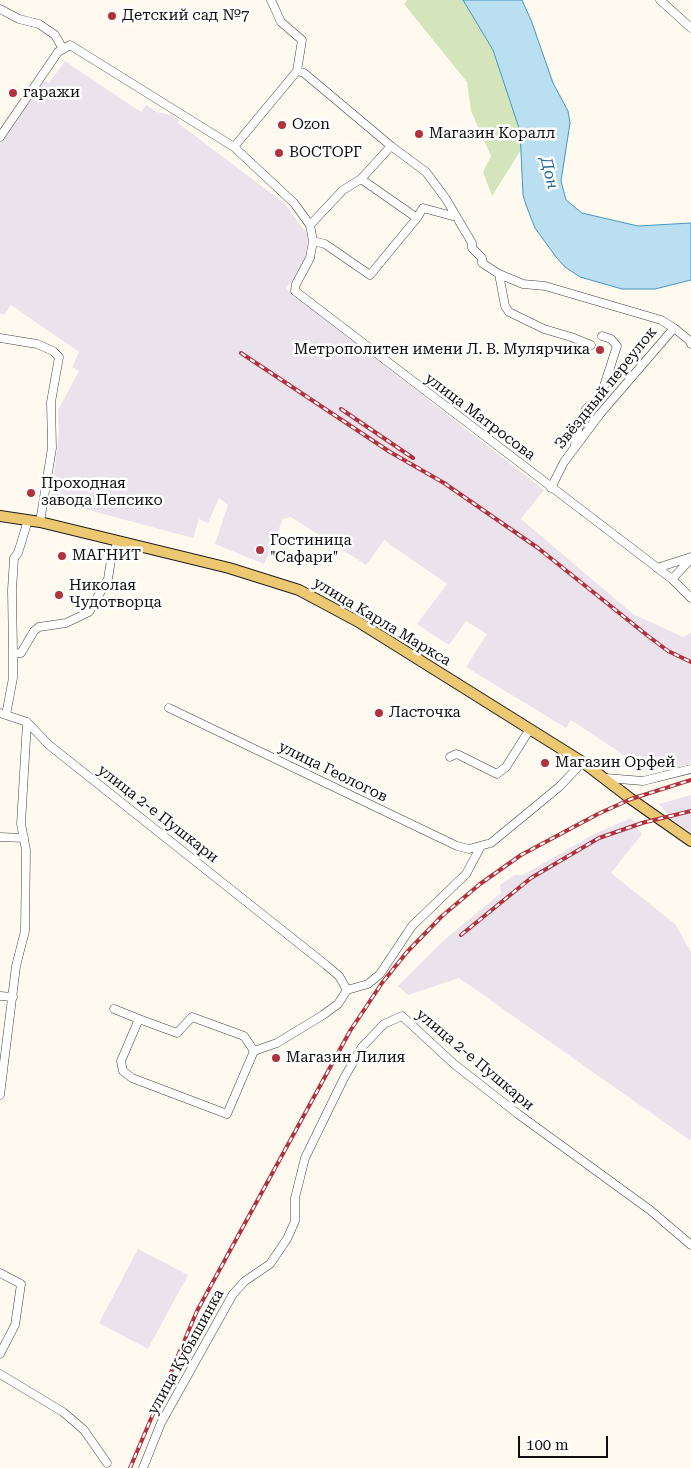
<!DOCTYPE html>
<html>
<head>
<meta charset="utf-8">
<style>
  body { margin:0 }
  #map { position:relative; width:691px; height:1468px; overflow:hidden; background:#fefaf0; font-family:"Roboto Serif",serif }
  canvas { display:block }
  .scale { position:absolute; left:518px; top:1436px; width:90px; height:22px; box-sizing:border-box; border:2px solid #0e0e0e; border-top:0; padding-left:6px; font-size:15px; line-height:18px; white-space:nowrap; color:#0e0e0e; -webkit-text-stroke:4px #fff; paint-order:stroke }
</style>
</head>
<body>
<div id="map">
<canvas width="691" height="1468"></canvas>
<div class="scale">100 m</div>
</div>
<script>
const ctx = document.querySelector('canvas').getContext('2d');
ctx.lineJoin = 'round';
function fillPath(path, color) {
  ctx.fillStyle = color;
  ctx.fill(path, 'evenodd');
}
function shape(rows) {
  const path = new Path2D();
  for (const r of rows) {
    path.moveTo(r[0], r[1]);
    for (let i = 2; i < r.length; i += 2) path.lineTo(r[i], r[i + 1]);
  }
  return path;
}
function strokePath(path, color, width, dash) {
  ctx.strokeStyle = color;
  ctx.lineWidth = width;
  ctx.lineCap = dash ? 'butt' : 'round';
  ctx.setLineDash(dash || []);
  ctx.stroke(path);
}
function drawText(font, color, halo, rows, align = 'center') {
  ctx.font = font + ' "Roboto Serif",serif';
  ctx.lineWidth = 5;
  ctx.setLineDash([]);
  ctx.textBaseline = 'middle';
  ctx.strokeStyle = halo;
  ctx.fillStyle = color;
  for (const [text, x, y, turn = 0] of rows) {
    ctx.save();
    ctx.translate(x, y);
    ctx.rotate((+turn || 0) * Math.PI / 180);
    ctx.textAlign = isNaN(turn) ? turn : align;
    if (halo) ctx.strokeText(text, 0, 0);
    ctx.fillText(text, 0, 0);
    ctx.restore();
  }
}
fillPath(shape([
  [65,61,141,112,146,105,157,112,171,115,179,120,178,123,284,203,308,235,305,260,286,289,544,490,521,519,633,614,683,637,691,633,691,763,665,771,659,768,649,772,571,720,566,728,466,667,487,634,466,621,449,645,417,624,447,584,384,540,366,565,291,517,283,519,264,564,215,544,228,505,219,498,208,523,199,519,193,538,51,500,59,434,58,410,79,371,72,367,79,352,11,305,4,315,0,313,0,143,43,80,49,83],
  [691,795,691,833,673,820,659,804],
  [631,818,642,834,611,873,675,924,691,952,691,1141,459,978,408,995,398,986,443,941,501,893,500,885,514,875,523,875,594,834],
  [138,1249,188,1275,148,1349,99,1323]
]), '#eae3ec');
fillPath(shape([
  [407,0,463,0,493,50,520,131,521,150,492,196,483,172,491,156,471,111,467,82,404,4]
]), '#d4e5bc');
const water = shape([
  [463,0,522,0,531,20,553,83,568,111,570,123,561,181,566,200,582,213,638,226,691,223,691,280,655,289,622,289,580,277,565,267,556,257,535,228,526,205,523,195,520,131,493,50,463,0]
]);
fillPath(water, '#b9dff0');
strokePath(water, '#4796c1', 1);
const minor = shape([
  [271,0,281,22,302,40,297,71],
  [660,0,691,28],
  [0,9,19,19,39,24,55,35,63,49],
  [0,137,58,52,70,45,234,147,294,203,310,225,313,241,325,244,370,275,417,218,361,179],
  [234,147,297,71,304,73,391,146],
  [417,218,423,208,456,217],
  [310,225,343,190,361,179,391,146,426,172,446,199,472,243,472,248,482,258,482,263,499,274,523,284,545,286,661,320,674,328],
  [313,241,310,258,296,284,295,291,672,579,691,598],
  [499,274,505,306,509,312,544,329,571,337,591,345],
  [0,338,37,344,53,351,59,357,51,402,52,448,40,522],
  [575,445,578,429,586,409,598,398,604,386,617,346,611,339,602,336],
  [551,488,564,462,600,414,674,328,690,341,691,344],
  [657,568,691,557],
  [672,579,691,559],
  [13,654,12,590,14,558,18,553,28,520],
  [169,708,457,846,469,849,487,844],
  [0,713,27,722,49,745,326,965,339,976,347,990],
  [6,715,13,678,13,654,21,653,34,631,39,627,66,623,89,612,108,579,111,560,118,541],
  [450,757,456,754,459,755,497,774,506,767,530,729],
  [606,778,643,781,691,769],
  [0,837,24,838],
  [491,843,559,787,583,762],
  [347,990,368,984,380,974,412,926,466,874,481,846],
  [0,996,13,997],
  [114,1009,139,1019],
  [254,1051,244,1036,192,1017,177,1033,139,1019,121,1061,123,1071,132,1078,227,1114,254,1051,277,1043,323,1015,338,1004,347,990],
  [0,1095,16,966,25,931,26,850,21,824,27,722],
  [0,1273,21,1284,15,1325,0,1354],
  [0,1374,63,1412,84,1430,107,1463],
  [143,1468,161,1423,233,1294,245,1281,270,1264,287,1239,295,1221,295,1198,305,1158,344,1078,362,1047,384,1024,402,1016,454,1064,518,1114,650,1210,691,1245]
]);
const major = shape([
  [0,516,40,522,229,568,299,590,357,621,584,763,631,799,691,841]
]);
strokePath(minor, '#414141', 9);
strokePath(major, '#1f1f1f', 12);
strokePath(minor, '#fff', 8);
strokePath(major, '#ecc872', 10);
const rail = shape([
  [241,353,390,452,444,483,538,548,648,636,668,651,691,662],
  [341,409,413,458],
  [461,935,531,878,599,838,642,823,691,811],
  [130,1468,197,1311,350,1031,382,983,407,952,442,916,480,884,521,855,598,814,631,799,691,780]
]);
strokePath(rail, '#b1323f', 4);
strokePath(rail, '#fff', 2, [5.5]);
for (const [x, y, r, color] of [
  [112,16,5,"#b1323f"],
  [13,93,5,"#b1323f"],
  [282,125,5,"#b1323f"],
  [419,134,5,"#b1323f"],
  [279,153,5,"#b1323f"],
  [600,350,5,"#b1323f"],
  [31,493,5,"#b1323f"],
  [260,550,5,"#b1323f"],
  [62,556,5,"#b1323f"],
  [59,595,5,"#b1323f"],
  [379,713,5,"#b1323f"],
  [545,763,5,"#b1323f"],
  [276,1058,5,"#b1323f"]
]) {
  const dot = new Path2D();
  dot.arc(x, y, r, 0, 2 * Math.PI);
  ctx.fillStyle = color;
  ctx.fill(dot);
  strokePath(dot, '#fff', 2);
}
drawText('15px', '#0e0e0e', '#fff', [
  ["Детский сад №7",122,16],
  ["гаражи",23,93],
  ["Ozon",292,125],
  ["Магазин Коралл",429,134],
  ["ВОСТОРГ",289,153],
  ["Метрополитен имени Л. В. Мулярчика",590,350,"right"],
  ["Проходная",41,484],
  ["завода Пепсико",41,501],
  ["Гостиница",270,541],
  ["\"Сафари\"",270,558],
  ["МАГНИТ",72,556],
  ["Николая",69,586],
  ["Чудотворца",69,603],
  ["Ласточка",389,713],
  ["Магазин Орфей",555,763],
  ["Магазин Лилия",286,1058]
], 'left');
drawText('15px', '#0e0e0e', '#fff', [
  ["Звёздный переулок",606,388,-51],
  ["улица Матросова",480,417,37],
  ["улица Карла Маркса",382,622,31],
  ["улица Геологов",333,772,26],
  ["улица 2-е Пушкари",158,814,38],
  ["улица 2-е Пушкари",475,1060,40],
  ["улица Кубышинка",186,1352,-61]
]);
drawText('italic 16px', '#226894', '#fff', [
  ["Дон",549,173,76]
]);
</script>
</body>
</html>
